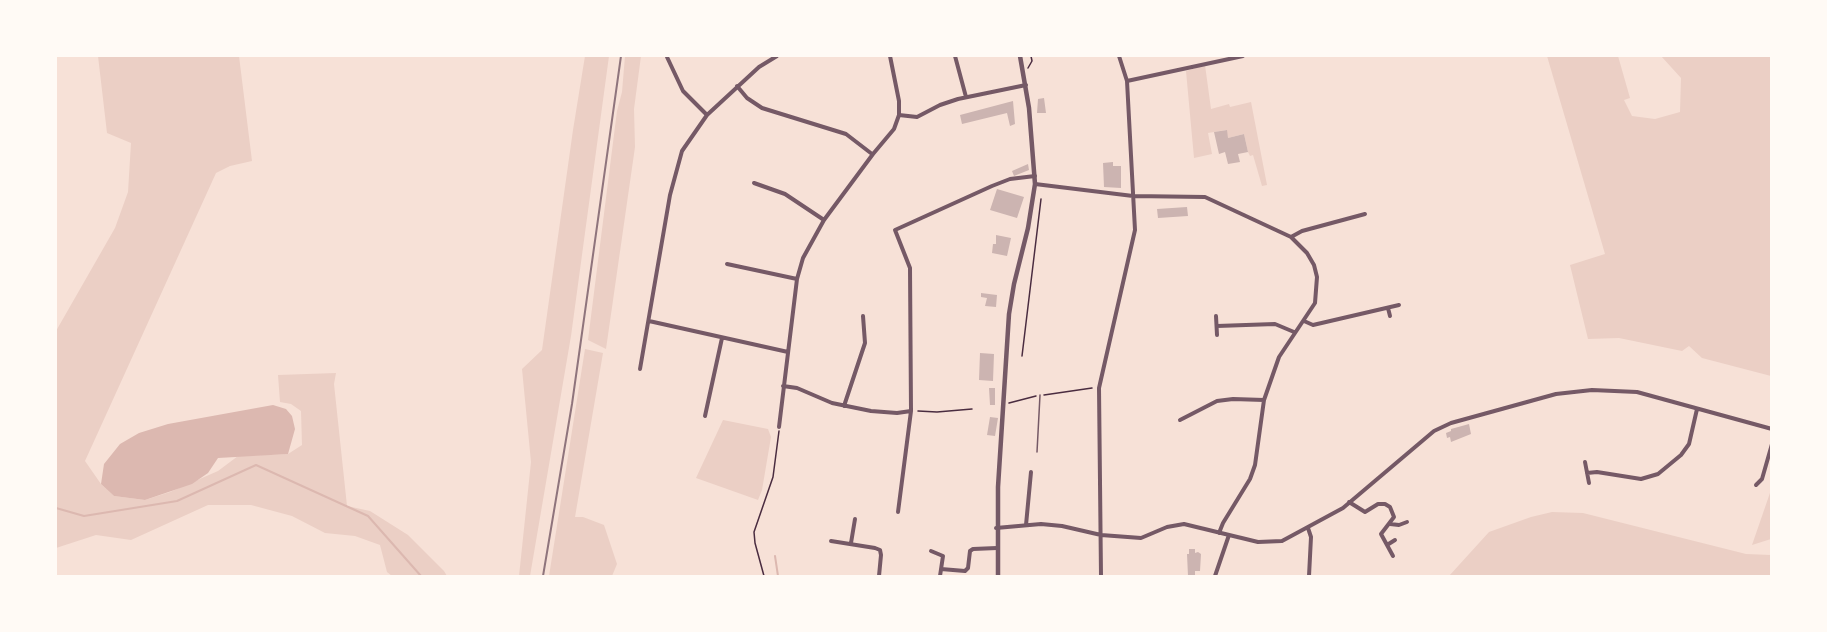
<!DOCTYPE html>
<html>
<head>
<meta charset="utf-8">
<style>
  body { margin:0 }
  #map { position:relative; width:1827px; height:632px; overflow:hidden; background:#f7e1d7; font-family:Lora,serif }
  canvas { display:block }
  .frame { position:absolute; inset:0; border:57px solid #fffaf5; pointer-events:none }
</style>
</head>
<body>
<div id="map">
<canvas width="1827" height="632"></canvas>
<div class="frame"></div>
</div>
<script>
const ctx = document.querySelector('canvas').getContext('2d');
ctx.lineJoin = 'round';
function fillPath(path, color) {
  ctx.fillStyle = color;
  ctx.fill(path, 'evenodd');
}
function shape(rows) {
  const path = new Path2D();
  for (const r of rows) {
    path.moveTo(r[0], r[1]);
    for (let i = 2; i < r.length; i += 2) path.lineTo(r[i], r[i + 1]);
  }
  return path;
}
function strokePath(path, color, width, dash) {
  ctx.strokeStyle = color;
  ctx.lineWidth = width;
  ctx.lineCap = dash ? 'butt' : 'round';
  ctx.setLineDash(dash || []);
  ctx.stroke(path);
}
fillPath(shape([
  [98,56,239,56,252,161,230,166,216,173,85,461,101,484,114,496,145,500,170,492,218,471,238,456,288,454,302,445,301,411,291,404,280,402,278,375,336,373,334,384,347,506,370,511,408,535,444,571,447,576,392,576,387,572,380,545,355,536,325,533,292,516,251,505,208,505,131,540,96,535,56,548,56,331,115,228,128,192,131,143,107,133],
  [585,56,609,56,571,336,530,576,519,576,531,462,522,369,542,350,573,130],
  [625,56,641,56,634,109,635,147,606,349,588,340,617,111,622,92],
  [1547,56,1618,56,1630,98,1624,100,1632,116,1655,119,1680,112,1681,78,1661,56,1771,56,1771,376,1702,358,1689,346,1682,351,1619,338,1588,339,1570,265,1605,254],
  [1205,65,1211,109,1229,104,1230,107,1251,102,1267,185,1262,186,1253,155,1250,156,1248,152,1244,134,1228,138,1226,130,1208,133,1212,154,1194,158,1186,71],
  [585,349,603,353,575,517,583,517,604,525,617,564,612,576,549,576],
  [723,420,768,429,771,437,762,490,758,500,696,478],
  [1771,490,1771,539,1752,545],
  [1552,512,1583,513,1746,554,1771,555,1771,576,1449,576,1489,532,1531,517]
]), '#ebcfc5');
fillPath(shape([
  [273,405,286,409,292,416,295,429,288,454,218,458,208,473,192,484,145,500,114,496,101,484,104,464,120,444,139,433,168,424]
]), '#dcb8b0');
strokePath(shape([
  [56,508,84,516,177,501,256,465,368,516,421,576],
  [775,556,778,576]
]), '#dcb8b0', 2);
fillPath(shape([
  [1044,98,1046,113,1037,113,1038,99],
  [1013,101,1015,124,1010,126,1007,113,962,124,960,115],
  [1227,130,1228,138,1244,134,1248,152,1238,154,1240,162,1228,164,1225,152,1219,154,1214,132],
  [1113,162,1113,166,1121,166,1121,188,1104,187,1103,163],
  [1028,164,1029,170,1014,176,1012,171],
  [997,189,1024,197,1017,218,990,210],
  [1187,207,1188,216,1158,218,1157,209],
  [996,235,1011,238,1007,256,992,253,993,244,996,244],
  [981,293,997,295,996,307,985,306,987,298,981,297],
  [980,353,994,354,993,381,979,380],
  [989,388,995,388,995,405,990,405],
  [990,417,998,418,995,436,987,435],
  [1469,424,1471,434,1451,442,1450,437,1447,438,1446,433,1451,431,1451,429],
  [1189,549,1195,549,1195,553,1198,552,1201,554,1200,571,1195,571,1195,576,1188,576,1187,554,1189,554]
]), '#ccb4b1');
strokePath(shape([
  [1028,68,1032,61,1031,56],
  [1022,356,1041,199],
  [1044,395,1092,388],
  [1009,403,1036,396],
  [918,411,937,412,972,409],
  [764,576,755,543,754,532,773,477,779,431]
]), '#4a2c40', 1.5);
strokePath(shape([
  [1037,452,1040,395]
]), '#755966', 1.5);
strokePath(shape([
  [955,56,966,97],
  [667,57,683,91,707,115],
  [1127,81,1243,56],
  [737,86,747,98,762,108,846,134,872,154],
  [899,115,917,117,940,105,958,99,1026,85],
  [754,183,785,194,824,220],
  [1035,184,1133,196,1205,197,1291,237,1307,253,1314,265,1317,277,1315,303,1279,357,1264,400,1255,465,1250,479,1223,523,1219,533],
  [1291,237,1302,231,1365,214],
  [727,264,797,279],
  [1388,308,1390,316],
  [1216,316,1217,335],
  [649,321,788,352],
  [1304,321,1313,325,1399,305],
  [1217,326,1275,324,1294,332],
  [640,369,670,195,682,151,707,115,759,67,777,56],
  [783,386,797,388,832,403,871,411,897,413,911,411],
  [844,406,865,343,863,316],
  [705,416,722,338],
  [1180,420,1217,401,1233,399,1264,400],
  [779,427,797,279,803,258,824,220,873,154,894,129,899,115,899,101,890,56],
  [1585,462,1589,483],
  [1587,473,1597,472,1641,479,1658,474,1681,455,1689,444,1697,409],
  [1756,485,1762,479,1772,444],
  [1349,502,1365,512,1378,504,1385,504,1390,507,1394,517,1381,534,1393,556],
  [898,512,911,411,910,268,895,230,992,186,1010,179,1035,176],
  [1390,524,1399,525,1407,522],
  [1026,525,1031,472],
  [996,528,1041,524,1062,526,1101,535,1141,538,1167,527,1184,524,1258,542,1282,541,1343,508,1434,431,1451,423,1556,394,1592,390,1637,392,1772,429],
  [1308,528,1311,537,1309,576],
  [831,541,875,548,880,550,881,555,879,576],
  [851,543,855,519],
  [1387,545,1395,540],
  [931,551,943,556,940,576],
  [941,569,965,571,968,568,970,551,973,549,997,548],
  [1101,576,1099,388,1135,230,1127,81,1119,56],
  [1215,576,1229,535]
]), '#755966', 4);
strokePath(shape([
  [998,576,998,487,1009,314,1014,284,1028,228,1035,184,1029,108,1020,56]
]), '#755966', 4.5);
strokePath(shape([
  [543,576,572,404,621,56]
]), '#8f747c', 2);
</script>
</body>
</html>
